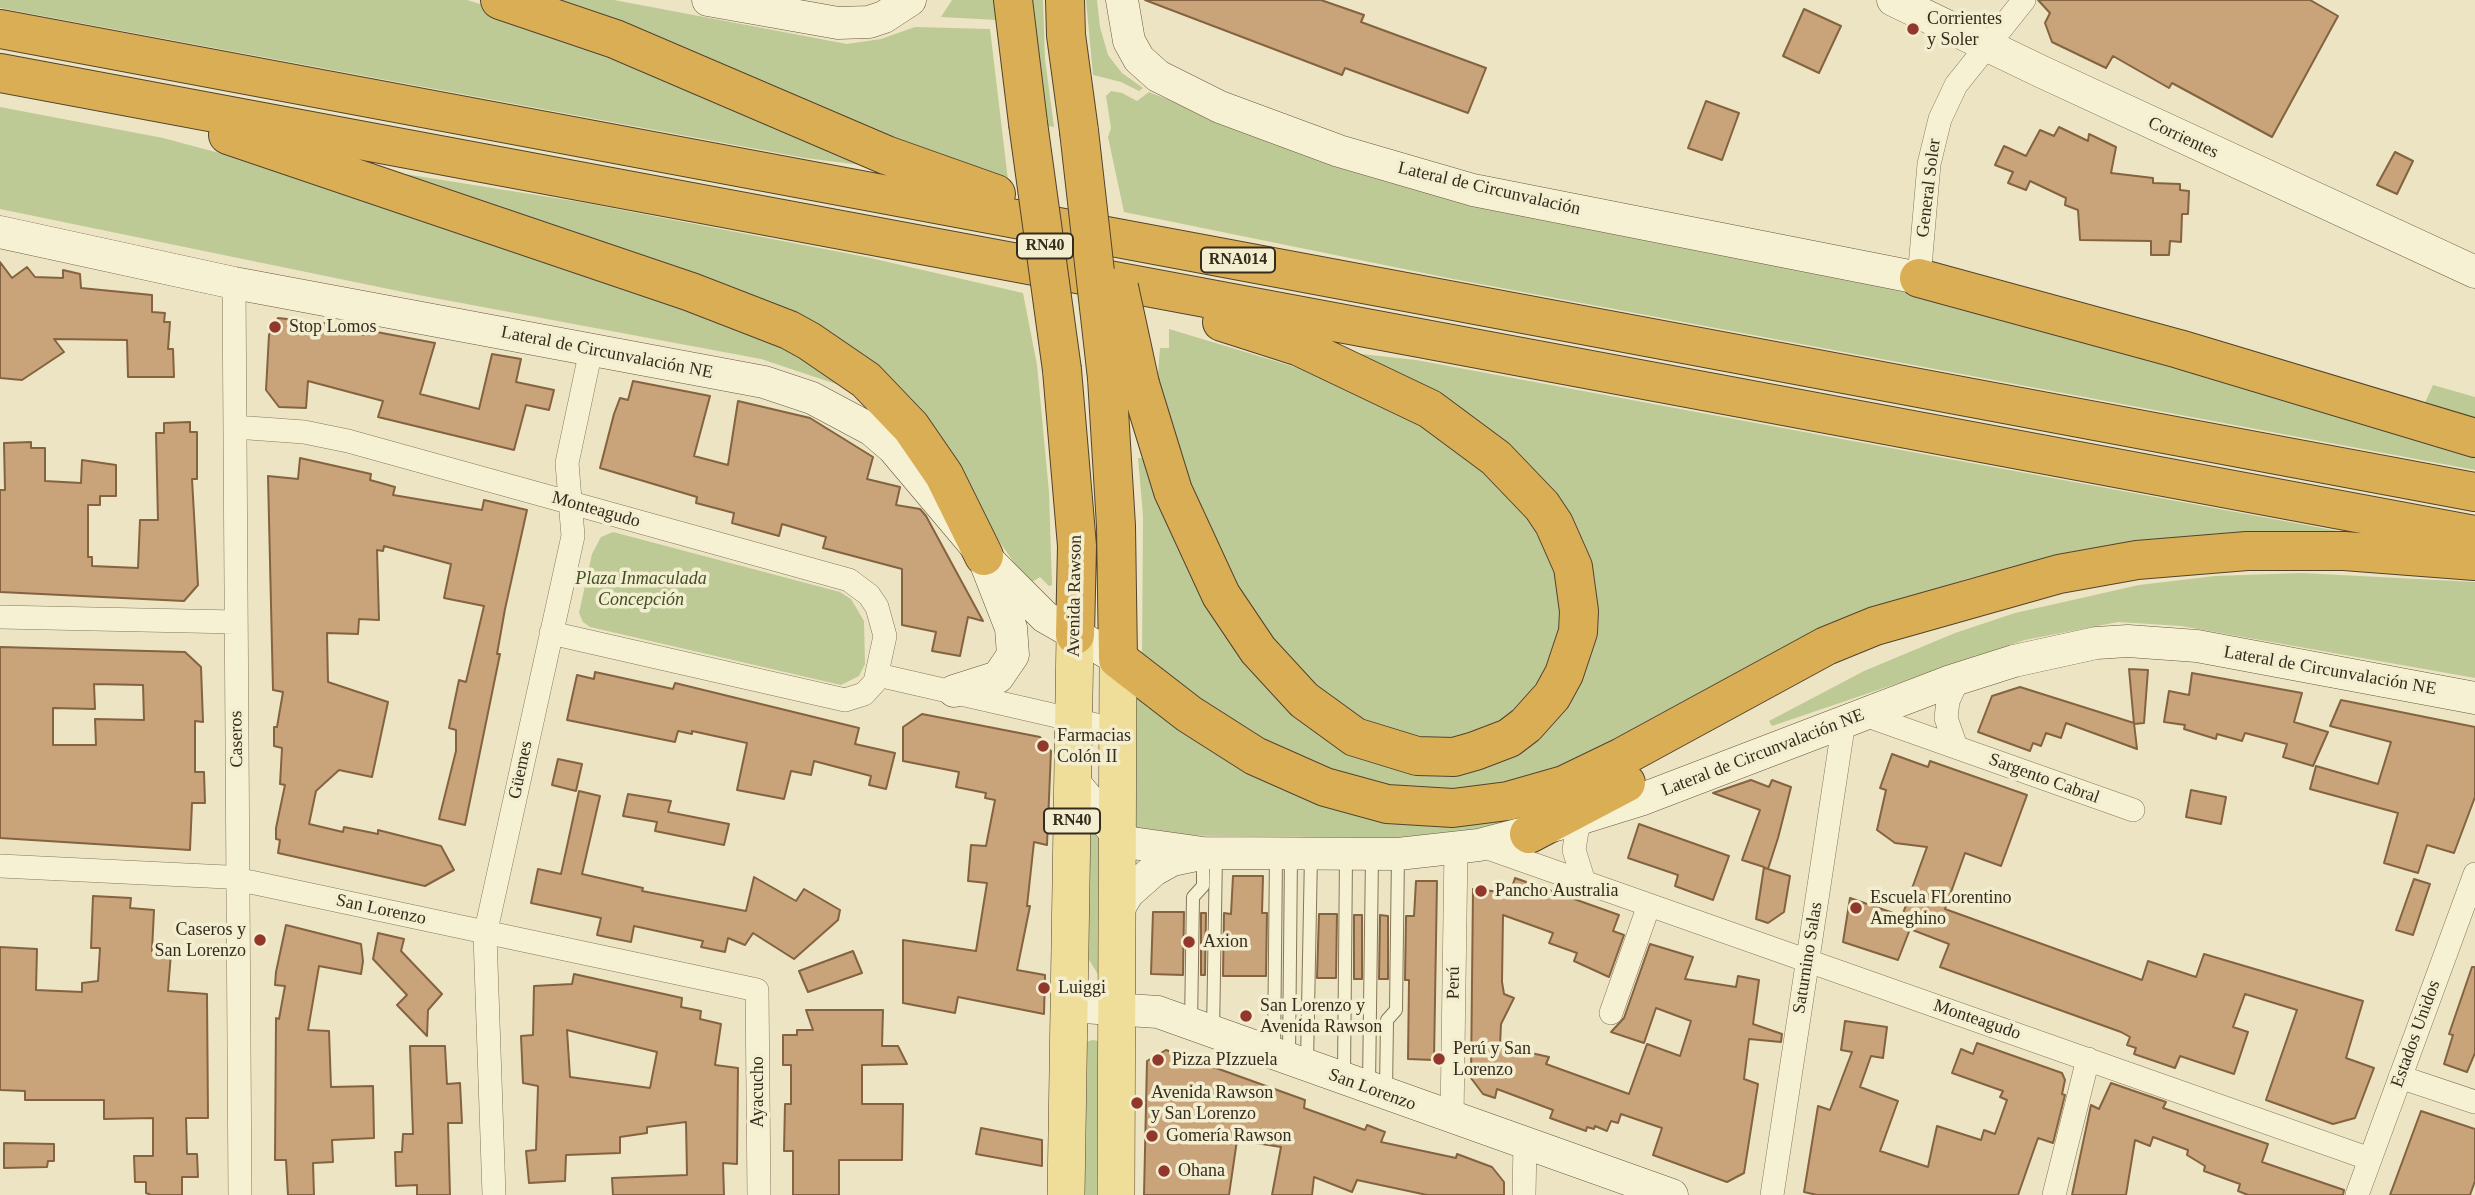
<!DOCTYPE html>
<html>
<head>
<meta charset="utf-8">
<style>
  body { margin:0 }
  canvas { display:block; background:#ece4c2 }
</style>
</head>
<body>
<canvas width="2475" height="1195"></canvas>
<script>
const ctx = document.querySelector('canvas').getContext('2d');
ctx.lineJoin = 'round';
function fillPath(path, color) {
  ctx.fillStyle = color;
  ctx.fill(path, 'evenodd');
}
function shape(rows) {
  const path = new Path2D();
  for (const r of rows) {
    path.moveTo(r[0], r[1]);
    for (let i = 2; i < r.length; i += 2) path.lineTo(r[i], r[i + 1]);
  }
  return path;
}
function strokePath(path, color, width, dash) {
  ctx.strokeStyle = color;
  ctx.lineWidth = width;
  ctx.lineCap = dash ? 'butt' : 'round';
  ctx.setLineDash(dash || []);
  ctx.stroke(path);
}
function drawText(font, color, halo, rows, align = 'center') {
  ctx.font = font + ' Georgia,serif';
  ctx.lineWidth = 7;
  ctx.setLineDash([]);
  ctx.textBaseline = 'middle';
  ctx.strokeStyle = halo;
  ctx.fillStyle = color;
  for (const [text, x, y, turn = 0] of rows) {
    ctx.save();
    ctx.translate(x, y);
    ctx.rotate((+turn || 0) * Math.PI / 180);
    ctx.textAlign = isNaN(turn) ? turn : align;
    if (halo) ctx.strokeText(text, 0, 0);
    ctx.fillText(text, 0, 0);
    ctx.restore();
  }
}
fillPath(shape([
  [0,0,467,0,530,19,877,167,805,158,0,8],
  [530,0,614,0,847,44,881,39,915,27,990,29,1008,180,954,164],
  [952,0,995,0,998,20,941,17],
  [1032,0,1043,0,1045,59,1054,127,1047,126],
  [1086,0,1097,0,1100,27,1108,55,1122,73,1143,88,1139,91,1121,82,1093,75],
  [1111,91,1122,93,1137,101,1149,92,1212,117,1913,290,2475,453,2475,470,1448,278,1124,212,1108,137,1111,128,1106,96],
  [0,107,163,138,253,162,747,329,819,363,839,385,761,359,413,294,0,209],
  [386,171,580,202,866,257,1023,293,1037,365,1049,492,1052,585,1049,586,1040,577,1032,582,1015,564,897,395],
  [1169,329,1315,373,1409,415,1494,477,1539,532,1554,566,1563,619,1551,669,1506,720,1465,739,1395,738,1329,702,1258,624,1204,525,1157,387,1160,348,1169,348],
  [1343,352,1416,360,2349,533,2067,554,1966,579,1907,599,1607,753,1474,797,1324,777,1142,663,1143,516,1138,458,1151,458,1180,537,1384,763,1557,710,1571,537],
  [2433,385,2475,397,2475,423,2423,407],
  [613,532,840,592,851,599,864,621,865,664,859,676,841,685,590,627,583,622,579,613,592,554,601,537],
  [2302,573,2475,582,2475,678,2181,626,2118,622,2025,640,1772,726,1769,721,1864,671,1955,633,2015,613,2139,585,2215,576],
  [1136,696,1208,741,1491,816,1522,818,1476,830,1409,838,1139,835,1134,833],
  [1084,819,1103,837,1099,976,1086,955],
  [1093,1040,1098,1041,1104,1195,1081,1195,1086,1042]
]), '#beca96');
const building = shape([
  [1145,0,1321,0,1364,15,1361,22,1486,68,1468,113,1345,68,1342,75,1145,0],
  [2038,0,2310,0,2338,16,2272,137,2172,83,2169,88,2113,56,2106,68,2052,42,2045,23,2050,13,2038,0],
  [1804,9,1841,26,1819,73,1783,56,1804,9],
  [1706,101,1739,113,1722,160,1688,148,1706,101],
  [2059,127,2088,141,2089,134,2116,147,2111,173,2153,178,2153,183,2180,184,2180,190,2189,191,2188,214,2182,214,2181,242,2170,241,2169,255,2151,255,2151,241,2080,240,2078,210,2065,205,2066,198,2030,181,2026,190,2008,183,2013,172,1995,165,2004,146,2026,156,2040,130,2054,136,2059,127],
  [2395,152,2413,161,2397,194,2377,185,2395,152],
  [0,262,12,278,27,267,35,277,63,278,63,270,80,274,81,288,152,295,152,312,165,313,164,322,170,322,168,349,173,349,174,377,128,377,127,340,54,339,64,352,22,380,0,378,0,262],
  [278,318,324,323,364,335,366,330,435,343,420,394,479,409,492,354,521,359,516,382,554,390,549,410,526,405,514,450,378,417,383,401,308,381,306,408,279,407,266,390,269,335,278,318],
  [633,381,710,396,694,456,728,465,738,401,810,418,873,457,867,479,900,487,896,505,920,509,926,516,983,621,968,617,960,656,932,651,936,632,902,625,902,569,823,548,826,537,782,524,779,536,732,523,734,513,696,503,697,497,600,468,614,414,620,398,628,400,633,381],
  [190,422,190,432,197,432,197,479,192,479,198,585,184,601,0,592,0,490,5,490,4,443,31,442,31,448,45,448,45,481,81,483,82,460,116,465,116,496,100,496,100,505,88,505,88,557,92,557,92,566,138,568,140,520,158,520,156,433,164,433,164,423,190,422],
  [300,458,371,474,370,480,395,487,393,495,482,510,484,500,527,510,505,609,497,654,500,654,465,825,439,819,456,751,456,730,449,728,459,680,466,682,484,606,444,598,451,564,384,546,383,551,377,550,379,620,359,619,358,634,327,633,328,682,388,702,372,777,339,770,316,791,309,824,343,832,344,827,378,834,378,830,441,846,454,870,425,886,278,853,280,840,276,839,276,828,285,785,280,784,282,748,274,746,274,727,277,727,283,692,273,690,268,476,298,479,300,458],
  [0,647,185,652,201,667,203,722,195,721,195,772,204,772,205,803,192,803,190,850,0,838,0,647],
  [94,684,143,685,144,720,95,719,96,745,53,745,53,708,95,709,94,684],
  [2129,669,2148,670,2144,723,2134,724,2129,669],
  [595,672,673,689,675,683,859,728,855,744,895,753,886,789,869,785,871,776,814,761,811,775,791,771,784,799,737,790,747,743,692,731,692,734,678,731,675,742,567,720,577,675,594,679,595,672],
  [2192,673,2302,693,2294,722,2328,732,2313,766,2283,757,2287,744,2245,733,2242,741,2217,734,2216,739,2184,729,2185,725,2164,722,2169,691,2189,695,2192,673],
  [2020,687,2134,723,2137,749,2066,723,2061,738,2046,733,2041,746,2033,743,2030,751,1978,732,1992,696,2020,687],
  [2341,700,2475,727,2475,797,2454,853,2427,845,2418,873,2384,863,2398,813,2310,789,2316,766,2378,784,2391,742,2330,726,2341,700],
  [922,714,1040,737,1051,751,1047,845,1034,842,1027,906,1030,906,1017,970,1045,975,1044,1014,958,997,955,1013,903,1003,903,940,976,951,987,883,968,881,971,845,986,846,995,800,985,798,986,793,956,787,959,772,903,761,903,727,922,714],
  [1892,754,1928,767,1930,761,2027,795,2001,866,1965,853,1945,909,2142,980,2148,961,2196,977,2204,954,2363,1001,2346,1058,2374,1068,2355,1118,2333,1124,2266,1100,2297,1010,2245,994,2233,1027,2248,1032,2234,1074,2180,1056,2175,1068,2134,1054,2136,1048,2127,1045,2130,1037,2121,1032,1940,967,1949,944,1910,929,1898,960,1843,942,1850,898,1902,916,1927,847,1895,843,1877,830,1886,790,1880,788,1892,754],
  [558,759,582,764,576,791,552,785,558,759],
  [1751,780,1769,787,1772,780,1791,787,1778,838,1768,869,1765,868,1790,876,1784,912,1768,923,1756,919,1764,867,1742,860,1760,810,1713,793,1751,780],
  [2191,790,2226,797,2221,824,2186,817,2191,790],
  [579,791,600,796,582,874,643,888,642,891,746,911,754,877,796,901,804,889,840,910,838,920,794,959,753,933,745,945,728,938,725,952,701,947,703,941,634,926,631,942,611,938,597,935,601,918,531,903,538,869,561,874,579,791],
  [628,794,671,801,668,812,729,824,724,845,655,831,657,822,623,816,628,794],
  [1639,824,1729,856,1713,900,1675,886,1678,875,1628,858,1639,824],
  [1233,876,1263,876,1262,913,1267,913,1266,976,1223,976,1224,913,1231,914,1233,876],
  [1515,878,1619,915,1613,931,1624,935,1609,977,1574,961,1577,953,1549,943,1553,933,1503,915,1502,982,1504,994,1514,998,1501,1024,1500,1046,1549,1057,1546,1064,1629,1094,1647,1044,1680,1056,1691,1021,1656,1008,1644,1043,1611,1032,1624,1018,1650,944,1693,957,1685,979,1736,987,1738,976,1759,980,1753,1024,1782,1034,1781,1042,1749,1039,1744,1079,1758,1084,1744,1173,1727,1182,1653,1155,1662,1128,1621,1114,1618,1123,1611,1121,1607,1131,1595,1126,1594,1129,1587,1127,1586,1131,1550,1118,1553,1110,1497,1089,1495,1098,1483,1094,1471,1078,1473,889,1510,893,1515,878],
  [2414,879,2430,884,2413,935,2396,930,2414,879],
  [1416,881,1437,881,1434,1060,1408,1059,1409,980,1405,980,1406,916,1414,916,1416,881],
  [93,896,131,898,130,908,154,910,152,951,171,953,168,991,207,994,208,1118,186,1118,187,1154,197,1154,198,1177,182,1177,182,1195,151,1195,146,1193,146,1182,135,1182,134,1156,153,1156,153,1118,104,1119,104,1100,25,1100,25,1091,0,1090,0,947,37,949,36,990,82,992,82,983,98,981,100,948,91,948,93,896],
  [1153,912,1184,912,1183,975,1151,974,1153,912],
  [1201,913,1206,913,1205,975,1201,975,1201,913],
  [1319,914,1337,914,1336,978,1317,978,1319,914],
  [1354,915,1362,915,1362,979,1354,979,1354,915],
  [1380,915,1388,916,1388,979,1379,979,1380,915],
  [286,925,361,944,363,961,361,974,319,966,308,1030,329,1031,331,1087,373,1086,374,1138,332,1140,333,1162,313,1163,314,1195,288,1195,286,1160,275,1160,276,1018,279,1019,285,986,275,985,276,972,286,925],
  [378,933,404,939,401,951,442,994,428,1010,427,1036,397,1005,407,995,373,959,378,933],
  [853,951,862,973,808,992,799,971,853,951],
  [2472,967,2475,967,2475,1053,2467,1072,2444,1064,2453,1035,2449,1034,2472,967],
  [574,974,682,998,681,1007,701,1011,700,1019,721,1024,715,1065,738,1068,737,1164,723,1163,724,1195,613,1195,612,1178,687,1175,686,1122,647,1127,647,1133,620,1137,620,1153,566,1155,565,1181,529,1183,526,1151,536,1150,538,1086,523,1083,521,1036,533,1035,534,986,572,984,574,974],
  [567,1030,657,1052,650,1088,570,1077,567,1030],
  [806,1010,883,1010,882,1046,898,1046,907,1064,862,1065,862,1104,903,1104,902,1160,839,1160,839,1195,793,1195,793,1151,784,1151,785,1104,791,1104,791,1065,783,1065,783,1035,797,1035,797,1030,813,1030,806,1010],
  [1845,1021,1887,1027,1883,1058,1871,1056,1860,1087,1898,1101,1880,1151,1928,1167,1937,1126,1981,1140,1984,1130,1995,1134,2007,1100,2000,1097,2003,1091,1952,1073,1961,1049,1973,1054,1977,1043,2062,1073,2065,1080,2062,1094,2065,1095,2053,1143,2038,1138,2018,1195,1817,1195,1804,1192,1818,1106,1830,1110,1852,1052,1841,1050,1845,1021],
  [410,1046,445,1046,447,1084,460,1083,462,1123,448,1123,450,1195,417,1195,417,1185,396,1186,395,1152,402,1152,403,1134,413,1134,410,1046],
  [1166,1050,1305,1100,1304,1108,1365,1130,1367,1125,1385,1132,1381,1142,1456,1158,1457,1154,1492,1167,1504,1182,1504,1195,1427,1195,1357,1180,1352,1192,1314,1177,1312,1195,1272,1195,1281,1147,1237,1140,1229,1195,1144,1195,1147,1061,1166,1050],
  [2111,1083,2166,1102,2163,1108,2268,1144,2262,1162,2344,1190,2343,1195,2248,1195,2238,1191,2240,1184,2204,1171,2205,1166,2187,1155,2188,1150,2153,1137,2150,1146,2135,1140,2126,1195,2072,1195,2091,1105,2099,1109,2111,1083],
  [2421,1111,2475,1129,2475,1181,2470,1195,2390,1195,2421,1111],
  [981,1128,1042,1140,1042,1166,976,1154,981,1128],
  [4,1143,54,1144,54,1161,48,1161,47,1167,4,1168,4,1143]
]);
fillPath(building, '#c9a379');
strokePath(building, '#846340', 2);
const lane = shape([
  [1191,1024,1193,897,1203,886,1203,854],
  [1213,1032,1216,854],
  [1274,1054,1276,855],
  [1289,1056,1291,854],
  [1307,1062,1311,855],
  [1344,1075,1346,856],
  [1369,1085,1372,855],
  [1386,1091,1387,1020,1396,1010,1398,854]
]);
const street = shape([
  [1919,278,1929,164,1940,119,1956,85,2024,0],
  [234,283,240,1195],
  [235,427,304,432,348,441,849,580,869,595,877,607,885,636,875,682,864,694,845,700,551,633],
  [0,617,236,622],
  [878,675,1118,730],
  [1862,714,2133,810],
  [1956,747,1946,718,1948,701,1958,679],
  [1479,845,2370,1159],
  [0,866,227,877,757,990,759,1195],
  [1584,882,1574,850,1577,831,1587,809],
  [1611,1013,1649,905],
  [2400,1077,2475,1102],
  [1452,1118,1456,848],
  [494,1195,485,935,573,536,567,463,591,350],
  [1524,1195,1525,1144],
  [1772,1195,1844,721],
  [2054,1195,2088,1059],
  [2357,1195,2475,874]
]);
const secondary = shape([
  [708,0,838,23,869,22,884,17,910,0],
  [1122,0,1129,41,1139,59,1158,76,1220,107,1339,151,1473,190,1919,278],
  [1893,0,2040,71,2475,272],
  [0,232,234,283,764,382,812,398,872,430,893,448,984,556,1045,617,1118,659],
  [954,691,998,677,1013,655,1011,628,986,564],
  [1072,780,1118,836,1132,843,1203,853,1398,854,1479,845,1582,818,1640,800,1951,681,2014,661,2096,643,2128,641,2197,646,2475,698],
  [1118,910,1128,893,1154,870,1172,860,1196,855],
  [1068,1006,1158,1012,1672,1195]
]);
const primary = shape([
  [1066,1195,1075,635],
  [1116,1195,1118,659]
]);
const highway = shape([
  [500,0,615,39,886,155,996,194],
  [1013,0,1028,123],
  [1065,0,1066,35,1079,131],
  [0,29,2475,492],
  [0,73,2475,535],
  [228,135,691,292,789,330,809,341,866,380,911,427,944,475,984,556],
  [1919,278,2179,349,2475,438],
  [1062,370,1077,546,1075,635],
  [1107,378,1116,526,1118,659,1189,714,1255,756,1325,787,1387,804,1453,808,1508,801,1564,785,1622,757,1826,646,1875,626,2059,574,2137,560,2247,551,2344,551,2475,561],
  [1140,384,1173,491,1221,595,1258,650,1304,700,1355,737,1417,756,1454,757,1475,751,1509,738,1526,725,1552,696,1564,674,1578,632,1579,611,1573,567,1554,524,1542,506,1496,458,1430,409,1300,347,1222,322],
  [1529,834,1626,783]
]);
strokePath(lane, '#85765a', 14);
strokePath(street, '#85765a', 24);
strokePath(secondary, '#67573d', 33);
strokePath(primary, '#53432e', 38);
strokePath(highway, '#53432e', 40);
strokePath(lane, '#f7f1d4', 12);
strokePath(street, '#f7f1d4', 23);
strokePath(secondary, '#f7f1d4', 32);
strokePath(primary, '#efde9a', 37);
strokePath(highway, '#daae54', 38);
const highwayBridge = shape([
  [1028,123,1062,370],
  [1079,131,1107,378],
  [1119,287,1140,384]
]);
strokePath(highwayBridge, '#53432e', 40, []);
strokePath(highwayBridge, '#daae54', 38);
for (const [x, y, r, color] of [
  [1913,29,7,"#92372c"],
  [275,327,7,"#92372c"],
  [1043,746,7,"#92372c"],
  [1481,891,7,"#92372c"],
  [1856,908,7,"#92372c"],
  [260,940,7,"#92372c"],
  [1189,942,7,"#92372c"],
  [1044,988,7,"#92372c"],
  [1246,1016,7,"#92372c"],
  [1439,1059,7,"#92372c"],
  [1158,1060,7,"#92372c"],
  [1137,1103,7,"#92372c"],
  [1152,1136,7,"#92372c"],
  [1164,1171,7,"#92372c"]
]) {
  const dot = new Path2D();
  dot.arc(x, y, r, 0, 2 * Math.PI);
  ctx.fillStyle = color;
  ctx.fill(dot);
  strokePath(dot, '#f4eed1', 2.5);
}
for (const [x, y, w] of [
  [1045,246,56],
  [1238,260,74],
  [1072,821,56]
]) {
  const box = new Path2D();
  box.roundRect(x - w / 2, y - 12.5, w, 25, 5);
  ctx.fillStyle = '#f4eed1';
  ctx.fill(box);
  strokePath(box, '#362c1d', 2);
}
drawText('bold 16px', '#362c1d', null, [
  ["RN40",1045,246],
  ["RNA014",1238,260],
  ["RN40",1072,821]
]);
drawText('18px', '#362c1d', '#f4eed1', [
  ["Corrientes",1927,19],
  ["y Soler",1927,40],
  ["Stop Lomos",289,327],
  ["Farmacias",1057,736],
  ["Colón II",1057,757],
  ["Pancho Australia",1495,891],
  ["Escuela FLorentino",1870,898],
  ["Ameghino",1870,919],
  ["Caseros y",246,930,"right"],
  ["San Lorenzo",246,951,"right"],
  ["Axion",1203,942],
  ["Luiggi",1058,988],
  ["San Lorenzo y",1260,1006],
  ["Avenida Rawson",1260,1027],
  ["Perú y San",1453,1049],
  ["Lorenzo",1453,1070],
  ["Pizza PIzzuela",1172,1060],
  ["Avenida Rawson",1151,1093],
  ["y San Lorenzo",1151,1114],
  ["Gomería Rawson",1166,1136],
  ["Ohana",1178,1171]
], 'left');
drawText('18px', '#362c1d', '#f4eed1', [
  ["Corrientes",2183,138,25],
  ["General Soler",1929,188,-83],
  ["Lateral de Circunvalación",1489,189,13],
  ["Lateral de Circunvalación NE",607,353,11],
  ["Monteagudo",596,510,16],
  ["Avenida Rawson",1075,596,-89],
  ["Lateral de Circunvalación NE",2330,671,10],
  ["Caseros",237,739,-91],
  ["Lateral de Circunvalación NE",1763,753,-21],
  ["Güemes",521,770,-78],
  ["Sargento Cabral",2044,779,20],
  ["San Lorenzo",381,910,12],
  ["Saturnino Salas",1808,958,-81],
  ["Perú",1454,983,-89],
  ["Monteagudo",1977,1020,19],
  ["Estados Unidos",2416,1034,-70],
  ["San Lorenzo",1372,1090,20],
  ["Ayacucho",758,1092,-90]
]);
drawText('italic 18px', '#415125', '#f4eed1', [
  ["Plaza Inmaculada",641,579],
  ["Concepción",641,600]
]);
</script>
</body>
</html>
